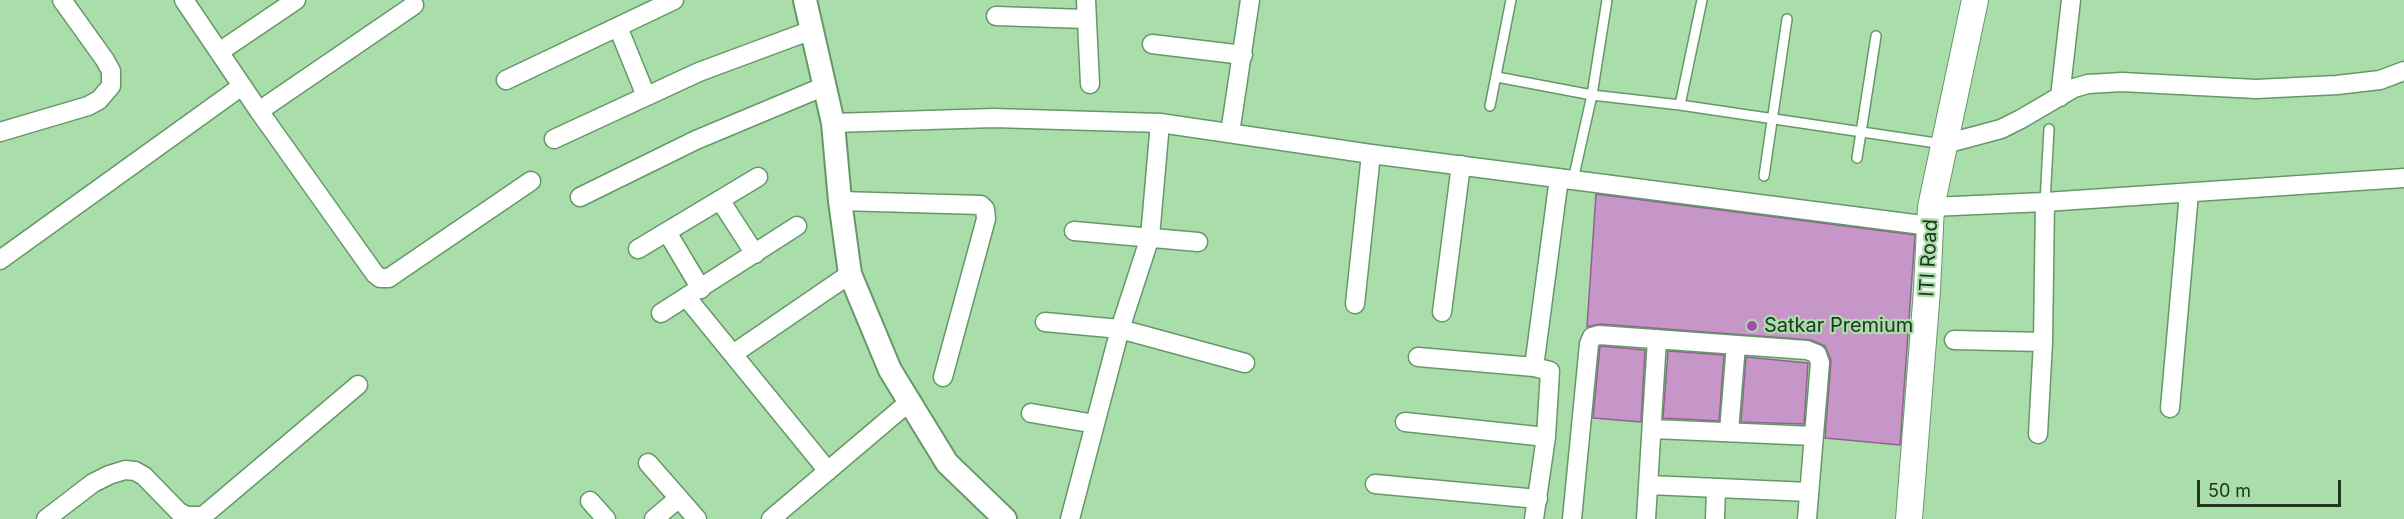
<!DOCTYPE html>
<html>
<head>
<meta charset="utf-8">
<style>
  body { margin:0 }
  #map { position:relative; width:2404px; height:519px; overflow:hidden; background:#a9deaa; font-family:Inter,sans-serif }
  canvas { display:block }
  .scale { position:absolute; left:2197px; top:480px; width:144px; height:27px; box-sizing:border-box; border:3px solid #203621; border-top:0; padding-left:8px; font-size:18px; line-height:21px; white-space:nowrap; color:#203621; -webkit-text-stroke:4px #a9deaa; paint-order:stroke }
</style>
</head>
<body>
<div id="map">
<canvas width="2404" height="519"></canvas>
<div class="scale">50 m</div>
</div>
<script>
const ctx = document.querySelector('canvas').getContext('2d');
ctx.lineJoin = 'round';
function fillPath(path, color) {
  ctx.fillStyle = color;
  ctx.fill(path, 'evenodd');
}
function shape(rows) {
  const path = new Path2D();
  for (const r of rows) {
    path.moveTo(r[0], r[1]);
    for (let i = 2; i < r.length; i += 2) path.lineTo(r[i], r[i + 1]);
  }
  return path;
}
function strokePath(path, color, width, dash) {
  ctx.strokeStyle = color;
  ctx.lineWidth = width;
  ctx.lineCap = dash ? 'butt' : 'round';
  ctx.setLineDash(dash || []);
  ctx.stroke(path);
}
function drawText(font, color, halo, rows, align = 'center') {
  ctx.font = font + ' Inter,sans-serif';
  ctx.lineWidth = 4.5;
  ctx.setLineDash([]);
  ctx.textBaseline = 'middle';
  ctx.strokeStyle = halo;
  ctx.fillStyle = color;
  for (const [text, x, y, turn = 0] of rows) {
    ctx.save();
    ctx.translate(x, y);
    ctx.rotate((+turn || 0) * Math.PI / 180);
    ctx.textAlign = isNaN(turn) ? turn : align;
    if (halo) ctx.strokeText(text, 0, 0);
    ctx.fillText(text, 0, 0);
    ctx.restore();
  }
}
const building = shape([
  [1596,194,1915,235,1900,445,1825,438,1831,360,1825,346,1811,340,1600,324,1587,327,1596,194],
  [1600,346,1645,350,1641,422,1593,418,1600,346],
  [1668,351,1724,355,1719,421,1663,418,1668,351],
  [1746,357,1808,363,1804,424,1741,422,1746,357]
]);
fillPath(building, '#c796c8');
strokePath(building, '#906292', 1.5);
const service = shape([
  [1497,77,1592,95,1680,105,1943,144],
  [1680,105,1702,0],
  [1490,106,1511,0],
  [1857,158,1876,36],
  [1764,176,1787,19],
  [1573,180,1592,95,1607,0],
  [2045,202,2049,129]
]);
const minor = shape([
  [184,0,259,111,375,274,380,278,389,278,396,273,531,181],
  [1086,0,1090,84],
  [996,16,1085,19],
  [618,27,646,96],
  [1152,44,1243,55],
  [219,52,296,0],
  [506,80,674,0],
  [2060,97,2071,0],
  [259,111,414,5],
  [833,123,994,118,1160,123,1371,154,1930,226],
  [0,132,88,106,99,100,111,86,111,71,105,60,62,0],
  [1230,133,1250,0],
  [554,139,699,72,812,30],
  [1945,144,2001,129,2021,119,2074,88,2088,84,2122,82,2256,89,2337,85,2380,80,2404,71],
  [580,197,696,140,825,86],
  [720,200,755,254],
  [840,201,981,205,985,209,986,219,943,377],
  [1931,207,2045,202,2404,178],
  [1074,231,1198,242],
  [667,232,701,289],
  [638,249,758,177],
  [0,260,242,86],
  [687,298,828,471],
  [1355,304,1371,154],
  [1442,312,1461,165],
  [661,313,797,226],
  [1045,322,1120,329,1245,363],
  [1954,340,2043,342],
  [733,354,850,274],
  [1418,357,1534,367,1550,371,1546,437,1534,519],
  [1534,367,1559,178],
  [2170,408,2189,193],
  [1031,413,1095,424],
  [1405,422,1546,437],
  [1653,429,1814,436],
  [1729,431,1736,345],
  [2038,434,2043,342,2045,202],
  [648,463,697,519],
  [1375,484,1538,499],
  [1649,485,1809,492],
  [590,501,606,519],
  [46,519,93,483,109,475,125,470,135,471,144,476,179,512,187,516,203,516,358,385],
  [654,519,679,498],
  [771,519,909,402],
  [1070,519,1120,329,1150,237,1160,123],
  [1572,519,1589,344,1592,337,1599,335,1807,350,1817,354,1820,363,1807,519],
  [1646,519,1657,339],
  [1715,519,1716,488]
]);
const tertiary = shape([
  [805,0,833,123,840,201,850,274,890,370,947,463,1005,519]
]);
const secondary = shape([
  [1909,519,1927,290,1931,207,1975,0]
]);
strokePath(service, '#659868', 12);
strokePath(minor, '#659868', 21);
strokePath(tertiary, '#659868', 26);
strokePath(secondary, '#659868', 28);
strokePath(service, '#fff', 9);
strokePath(minor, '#fff', 18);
strokePath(tertiary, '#fff', 22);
strokePath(secondary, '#fff', 26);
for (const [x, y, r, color] of [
  [1752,326,6,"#ab49b0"]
]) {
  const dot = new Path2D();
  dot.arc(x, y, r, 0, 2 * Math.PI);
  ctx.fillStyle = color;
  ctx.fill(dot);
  strokePath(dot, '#a9deaa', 2);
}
drawText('20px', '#203621', '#a9deaa', [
  ["ITI Road",1929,258,-87]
]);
drawText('20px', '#203621', '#a9deaa', [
  ["Satkar Premium",1764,326]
], 'left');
</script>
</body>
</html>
